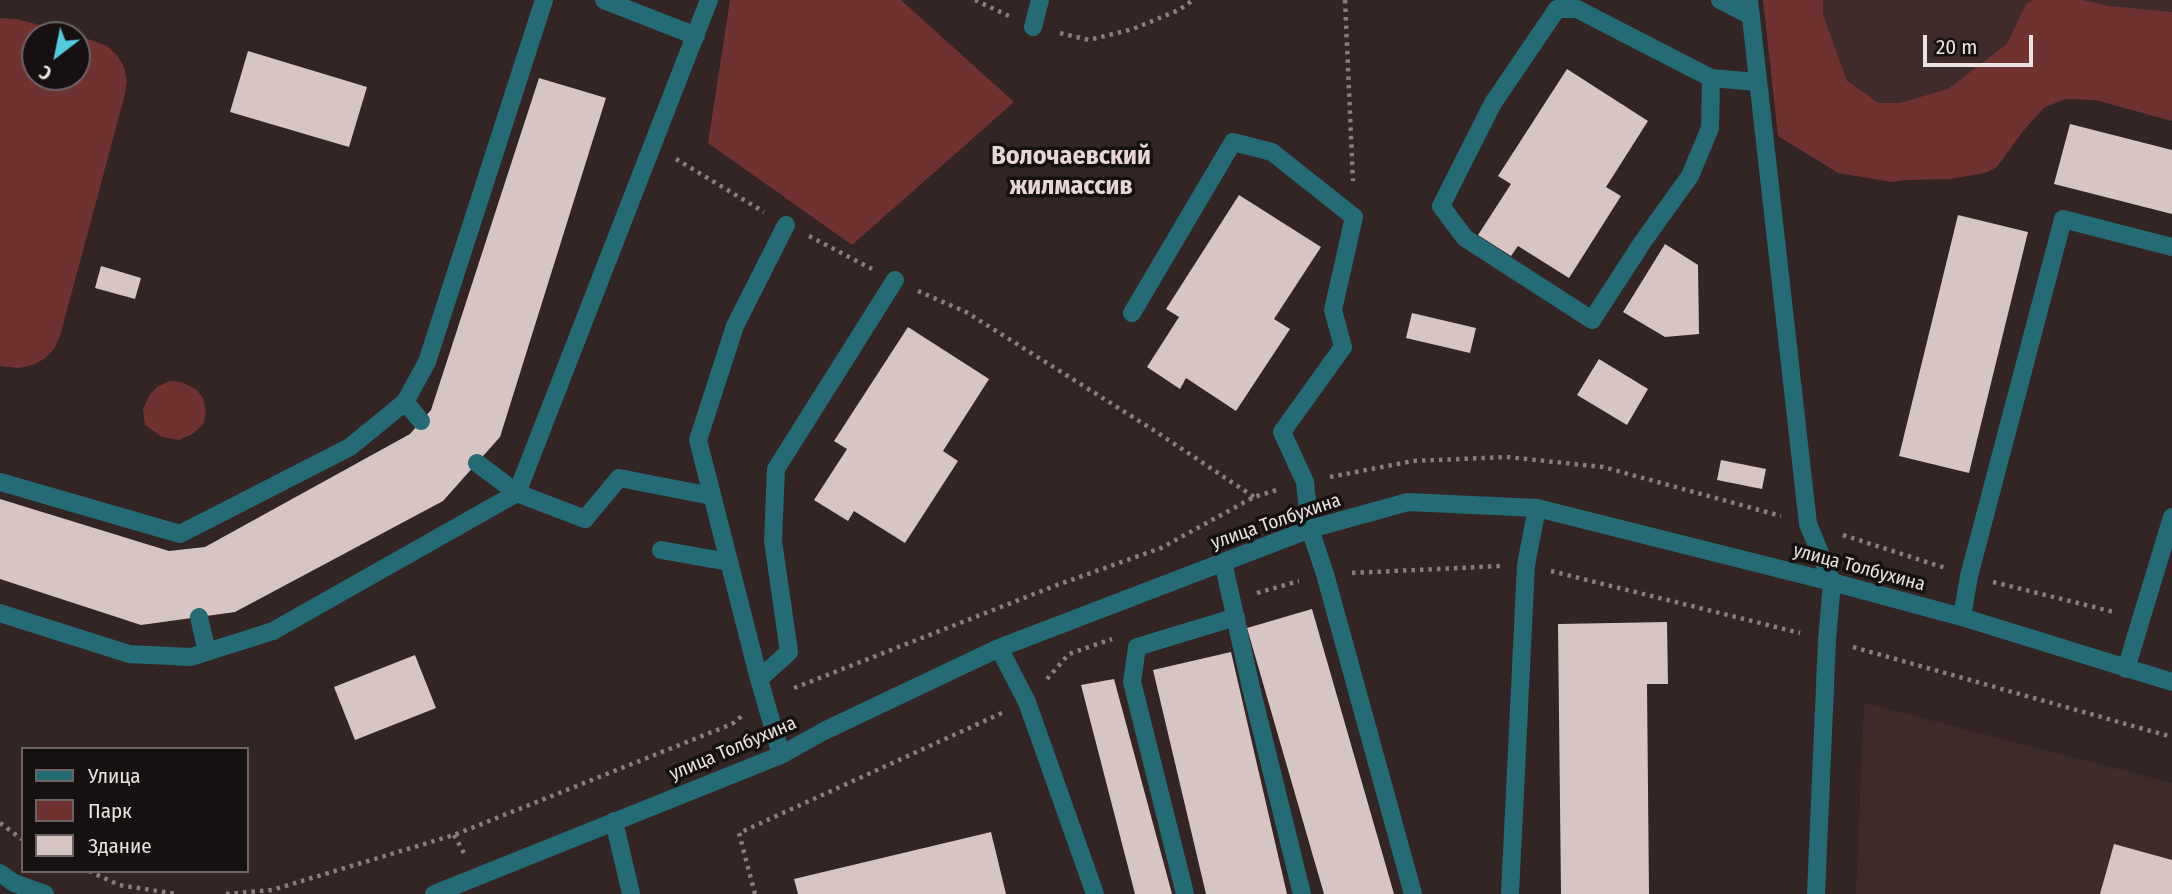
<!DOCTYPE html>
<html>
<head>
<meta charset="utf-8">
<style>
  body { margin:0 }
  #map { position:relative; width:2172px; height:894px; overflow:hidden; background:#322524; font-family:"Fira Sans Condensed",sans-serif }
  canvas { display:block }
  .legend { position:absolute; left:21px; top:747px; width:228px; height:126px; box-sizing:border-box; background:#161010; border:2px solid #6b6464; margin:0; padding:9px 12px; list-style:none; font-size:21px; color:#ebe3e2 }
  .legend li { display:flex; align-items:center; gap:14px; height:35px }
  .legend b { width:35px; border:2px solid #6b6464 }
  .north { position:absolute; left:21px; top:21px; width:70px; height:70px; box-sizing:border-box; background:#161010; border:2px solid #6b6464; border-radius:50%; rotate:212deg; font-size:19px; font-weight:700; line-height:28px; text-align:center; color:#ebe3e2 }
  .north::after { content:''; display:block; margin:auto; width:24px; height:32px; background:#54cadd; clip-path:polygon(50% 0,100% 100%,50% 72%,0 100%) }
  .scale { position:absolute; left:1923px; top:35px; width:110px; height:32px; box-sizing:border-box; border:4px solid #ebe3e2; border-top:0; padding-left:9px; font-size:21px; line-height:24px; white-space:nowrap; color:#ebe3e2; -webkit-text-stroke:5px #161010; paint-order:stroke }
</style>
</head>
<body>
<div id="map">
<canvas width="2172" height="894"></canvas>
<ul class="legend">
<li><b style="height:9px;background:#256b76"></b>Улица</li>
<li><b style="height:19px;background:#6f3230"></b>Парк</li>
<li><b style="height:19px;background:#d6c5c3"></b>Здание</li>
</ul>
<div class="north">С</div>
<div class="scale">20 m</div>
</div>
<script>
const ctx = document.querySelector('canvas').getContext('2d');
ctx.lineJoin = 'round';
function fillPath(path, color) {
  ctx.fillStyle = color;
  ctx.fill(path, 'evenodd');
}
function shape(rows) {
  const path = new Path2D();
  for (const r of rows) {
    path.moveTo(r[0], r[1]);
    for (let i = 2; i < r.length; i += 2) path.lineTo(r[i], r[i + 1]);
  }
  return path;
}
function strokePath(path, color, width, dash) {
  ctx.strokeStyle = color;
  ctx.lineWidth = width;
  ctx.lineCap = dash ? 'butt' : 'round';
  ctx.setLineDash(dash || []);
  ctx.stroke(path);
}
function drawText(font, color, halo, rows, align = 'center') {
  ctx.font = font + ' "Fira Sans Condensed",sans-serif';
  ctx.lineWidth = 7;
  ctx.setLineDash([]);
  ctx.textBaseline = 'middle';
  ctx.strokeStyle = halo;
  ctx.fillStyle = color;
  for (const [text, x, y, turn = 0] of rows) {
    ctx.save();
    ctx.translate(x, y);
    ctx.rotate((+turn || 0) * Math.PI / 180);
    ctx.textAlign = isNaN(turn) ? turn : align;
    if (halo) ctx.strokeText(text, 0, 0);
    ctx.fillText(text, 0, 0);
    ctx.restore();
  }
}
fillPath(shape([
  [1776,0,2172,0,2172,103,2006,62,1973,164,1784,126],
  [1864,703,2172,783,2172,894,1856,894]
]), '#3f2c2a');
fillPath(shape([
  [730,0,901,0,1014,102,852,245,708,143],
  [1763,0,1823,0,1823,15,1847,81,1879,103,1900,103,1948,89,2007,44,2026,4,2034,0,2083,0,2109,6,2172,12,2172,121,2095,100,2066,99,2045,107,2023,131,1997,167,1985,173,1950,179,1905,180,1892,182,1838,173,1778,136],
  [0,18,17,19,76,35,35,35,35,77,77,77,77,35,107,46,117,55,124,67,127,81,125,94,60,336,54,349,44,359,33,365,19,368,0,366],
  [169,381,182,382,197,390,203,398,206,410,204,423,194,433,179,440,162,437,145,425,143,409,149,396,157,387]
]), '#6f3230');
fillPath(shape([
  [248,51,367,87,349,147,230,112],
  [1567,69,1648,121,1606,187,1621,196,1569,278,1518,246,1511,256,1478,235,1511,184,1498,176],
  [539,78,606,98,500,437,443,501,235,612,141,625,0,579,0,499,169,551,205,547,410,434,431,410],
  [2070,124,2172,150,2172,214,2054,184],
  [1239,195,1321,247,1274,319,1290,329,1236,411,1186,378,1180,389,1147,367,1179,317,1166,309],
  [1958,215,2028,232,1969,473,1899,456],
  [1665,244,1698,265,1699,334,1665,337,1623,312],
  [101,266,141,278,135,299,95,288],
  [1412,313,1476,328,1470,353,1406,338],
  [908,327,989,379,943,451,958,461,905,543,854,511,848,521,814,500,847,449,834,441],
  [1599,359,1648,389,1627,425,1577,395],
  [1721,460,1766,469,1762,489,1717,480],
  [1312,609,1394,894,1324,894,1247,628],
  [1667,622,1668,684,1647,684,1649,894,1561,894,1558,624],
  [1231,652,1287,894,1206,894,1153,670],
  [415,655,436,708,355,740,334,687],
  [1114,679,1172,894,1135,894,1081,685],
  [991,832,1006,894,798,894,794,879],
  [2114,844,2172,860,2172,894,2100,894]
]), '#d6c5c3');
strokePath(shape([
  [975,0,1009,16],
  [1345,0,1353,181],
  [1060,33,1089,40,1133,29,1179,10,1193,0],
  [676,159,764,212],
  [809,236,872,269],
  [918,291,966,312,1155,431,1254,497],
  [1330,477,1413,461,1507,457,1603,467,1781,516],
  [1843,535,1945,568],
  [1551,571,1800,633],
  [1352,573,1501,566],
  [1993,582,2114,612],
  [1257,593,1299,581],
  [1853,647,2172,737],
  [1047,679,1069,654,1112,639],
  [794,688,1057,585,1161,548,1254,497,1280,489],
  [0,823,23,840],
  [454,835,465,855],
  [89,871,119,885,177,894],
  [226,894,272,890,454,835,732,724,743,715],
  [755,894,739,833,1002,713]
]), '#887e7d', 4.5, [3.5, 5]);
strokePath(shape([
  [604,0,696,36],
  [1720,0,1751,16],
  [1749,0,1808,524,1832,582,1827,640,1816,894],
  [1033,27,1040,0],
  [1711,78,1710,128,1690,176,1644,240,1592,320,1465,238,1441,206,1493,103,1557,9,1577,9,1711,78,1757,82],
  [1132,313,1233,142,1272,152,1354,217,1333,310,1343,347,1282,432,1305,482,1310,529,1325,574,1413,894],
  [405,402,421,421],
  [477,463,517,493,585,519,619,478,712,496],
  [0,482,180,534,350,447,405,402,427,362,544,0],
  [661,550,729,562],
  [1223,562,1252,692,1302,894],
  [0,613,129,654,191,657,273,631,517,493,709,0],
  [199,617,207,652],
  [1962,617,1969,576,2063,219,2172,247],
  [999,648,1027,702,1095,894],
  [2126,669,2172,517],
  [759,679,789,652,773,541,776,469,895,280],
  [781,755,759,679,698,440,735,326,786,225],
  [614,821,631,894],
  [0,873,14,883,45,894],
  [434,894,781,755,824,731,999,648,1310,529,1408,502,1537,508,1832,582,1962,617,2172,682],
  [1185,894,1132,682,1137,647,1236,617],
  [1510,894,1526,565,1537,508]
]), '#256b76', 18);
drawText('19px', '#ebe3e2', '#161010', [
  ["улица Толбухина",1276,522,-19],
  ["улица Толбухина",1859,568,15],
  ["улица Толбухина",733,749,-23]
]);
drawText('bold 26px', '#e7d6d5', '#161010', [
  ["Волочаевский",1071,157],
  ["жилмассив",1071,187]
]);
</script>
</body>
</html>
